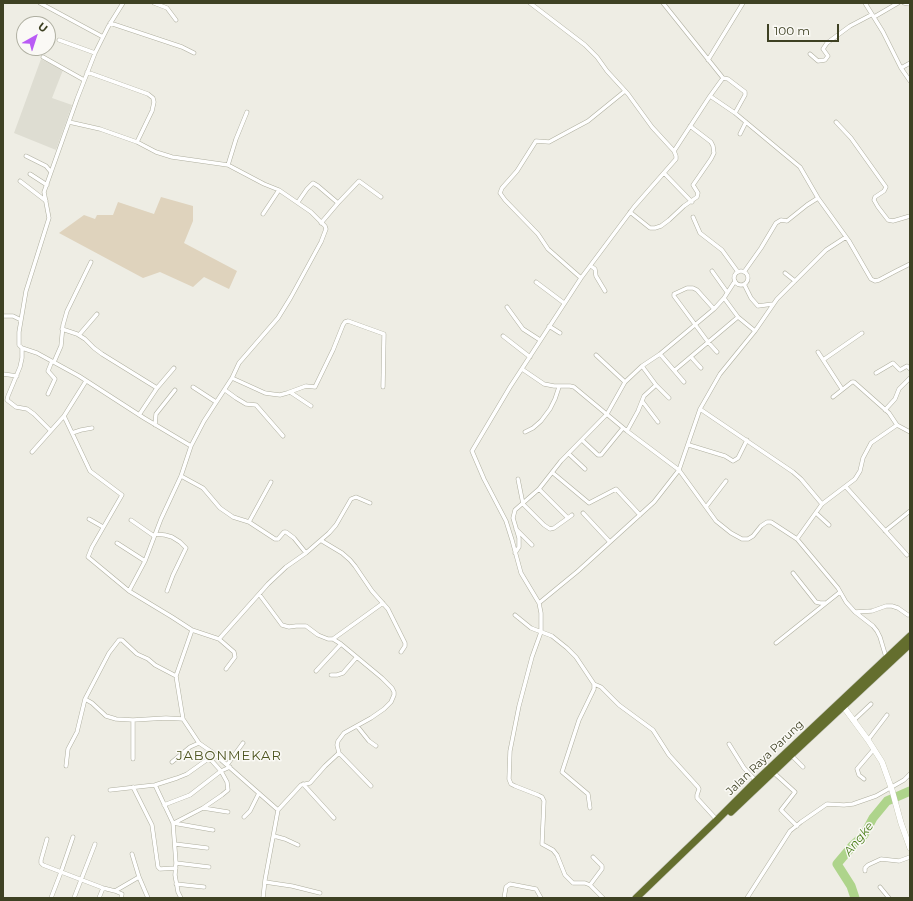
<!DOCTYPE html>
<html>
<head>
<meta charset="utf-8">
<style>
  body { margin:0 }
  #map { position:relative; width:913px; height:901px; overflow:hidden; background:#eeede4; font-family:Montserrat,sans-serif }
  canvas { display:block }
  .frame { position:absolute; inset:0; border:4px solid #3e4123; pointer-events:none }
  .north { position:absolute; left:16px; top:16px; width:40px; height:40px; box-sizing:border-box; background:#faf9f5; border:1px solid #afafa1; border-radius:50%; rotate:39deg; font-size:11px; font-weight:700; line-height:16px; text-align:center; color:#3e4123 }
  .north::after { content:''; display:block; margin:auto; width:14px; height:18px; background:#b95bf5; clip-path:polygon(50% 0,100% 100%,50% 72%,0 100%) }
  .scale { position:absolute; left:767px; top:24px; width:72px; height:18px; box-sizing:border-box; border:2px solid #3e4123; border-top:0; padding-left:5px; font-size:12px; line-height:14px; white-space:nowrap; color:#3e4123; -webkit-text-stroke:3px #faf9f5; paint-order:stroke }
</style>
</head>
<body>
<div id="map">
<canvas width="913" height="901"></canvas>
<div class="frame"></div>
<div class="north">U</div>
<div class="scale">100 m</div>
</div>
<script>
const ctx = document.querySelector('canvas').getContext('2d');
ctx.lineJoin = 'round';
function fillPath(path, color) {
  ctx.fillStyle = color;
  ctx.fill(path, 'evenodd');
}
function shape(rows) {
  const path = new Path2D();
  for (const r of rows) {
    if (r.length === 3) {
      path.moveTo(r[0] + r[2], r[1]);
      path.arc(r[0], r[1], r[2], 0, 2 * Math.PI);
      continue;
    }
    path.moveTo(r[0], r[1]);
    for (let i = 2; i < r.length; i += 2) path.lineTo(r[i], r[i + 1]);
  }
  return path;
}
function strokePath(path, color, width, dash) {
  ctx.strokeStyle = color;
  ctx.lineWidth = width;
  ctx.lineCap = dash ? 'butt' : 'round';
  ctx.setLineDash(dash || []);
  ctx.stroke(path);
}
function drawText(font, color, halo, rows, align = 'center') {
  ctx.font = font + ' Montserrat,sans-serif';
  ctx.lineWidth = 3;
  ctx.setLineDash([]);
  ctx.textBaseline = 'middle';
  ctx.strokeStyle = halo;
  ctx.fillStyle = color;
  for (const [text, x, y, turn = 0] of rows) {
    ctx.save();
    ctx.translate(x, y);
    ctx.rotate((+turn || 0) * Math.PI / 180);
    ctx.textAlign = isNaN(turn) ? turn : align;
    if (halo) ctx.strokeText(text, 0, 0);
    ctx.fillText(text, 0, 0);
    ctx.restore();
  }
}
fillPath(shape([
  [41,59,63,70,52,98,72,105,56,150,14,133]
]), '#deddd2');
fillPath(shape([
  [161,197,193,206,193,221,184,243,237,271,229,289,204,277,193,287,160,272,143,278,59,233,84,215,95,219,97,215,113,215,118,202,154,214]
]), '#dfd3bd');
strokePath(shape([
  [855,898,851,886,837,864,853,845,864,835,873,818,887,801,910,791]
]), '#aed48b', 9);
const street = shape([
  [40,3,103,37,95,53,77,99,44,192,49,218,26,291,19,332,19,345,22,348,37,353,79,376,144,418,191,446,181,476,161,519,145,561,129,591,172,617,192,630,176,676,183,719,199,743,212,752,278,810,265,880,263,898],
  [154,3,167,8,176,20],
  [530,3,585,45,597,57,607,71,628,94,652,127,674,151],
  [663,3,723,78,710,96,735,113,800,167,818,198,849,241,871,279,875,281,879,280,896,271,910,264],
  [865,3,883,32,901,68,910,81],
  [904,3,910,4],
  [874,17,898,3],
  [110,23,182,47,194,53],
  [103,37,108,27,123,3],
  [59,40,95,53],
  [810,54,818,61,825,60,828,56,823,49,827,43,850,26,871,15],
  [43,57,84,80],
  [708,60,743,3],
  [901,68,910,63],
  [87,72,148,94,153,98,154,102,152,111,137,142],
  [723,78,728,79,745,92,745,95,735,113],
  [69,122,100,129,137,142,156,152,172,157,228,165,264,184,279,190,311,212,325,226,326,229,321,242,291,297,278,318,239,363,232,378,204,421,191,446],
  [836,122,851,138,886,187,884,191,875,197,874,200,878,207,888,220,893,221,910,216],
  [740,134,746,122],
  [26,156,46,166,51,172],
  [228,165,236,139,247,112],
  [664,173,692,202],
  [30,174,47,185],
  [20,181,46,201],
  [298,202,307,189,313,183,318,186,338,203],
  [630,212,650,228,655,228,661,226,669,220,684,206,697,197,698,193,693,185,711,159,714,153,713,146,711,142,690,126],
  [263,214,279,190],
  [693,217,700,233,722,250,738,272],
  [321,223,338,203,359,181,381,197],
  [591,266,595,269,596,276,605,291],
  [712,271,727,292],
  [741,278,7],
  [744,272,761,248,776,223,781,220,787,221,807,205,818,198],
  [785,273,795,281],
  [581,278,548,249,538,234,505,200,500,193,502,188,517,171,536,141,549,142,573,129,588,121,625,91],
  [536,282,564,303],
  [744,284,751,298,758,306,773,304],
  [724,298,738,317,755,331],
  [507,307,523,329,540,340],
  [714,309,697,290,693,288,687,288,674,294,674,296,708,342,717,352],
  [3,316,13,316,21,320],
  [549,326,560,333],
  [62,329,77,334,85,339,94,348,102,354,157,388,174,368],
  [79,335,97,314],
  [503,336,530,357],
  [22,348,22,358,20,367,8,396,7,400,16,407,27,409,34,414,50,430],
  [818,352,842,389],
  [660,354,684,382],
  [596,355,625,382],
  [691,357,701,368],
  [823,360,862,333],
  [54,362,61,346,63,325,67,311,91,262],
  [642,366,656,385,669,398],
  [522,369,544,384,554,386,570,386,574,387,627,431,679,470,716,521,731,533,742,539,748,539,753,536,761,526,767,522,771,522,797,539,838,588,846,602,855,612,873,626,877,631,880,637,886,657],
  [675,370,738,317],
  [876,373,893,363,900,370,907,366,910,369],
  [3,374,17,376],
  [232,378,265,393,272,394,280,395,287,393,306,386,315,387,333,350,343,325,345,322,348,321,384,334,383,387],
  [193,387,216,402],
  [225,390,236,398,246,404,256,405,283,436],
  [290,392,311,406],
  [48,394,55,379,48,371,52,361],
  [833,397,852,382,854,382,889,413,897,425],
  [642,401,658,422],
  [700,409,793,472,801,479,822,504],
  [885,410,895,399,899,389,910,378],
  [139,415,157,388],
  [64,416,90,471,122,495,92,547,88,557,129,591],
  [155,425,156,414,175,390],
  [627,431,638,411,644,396,656,385],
  [525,432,533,428,541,421,550,409,555,399,559,387],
  [72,433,81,430,92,428],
  [582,440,598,455,601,455,623,428],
  [689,445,725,456,733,461,738,458,747,440],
  [32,452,64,416,86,381],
  [569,454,585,469],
  [553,473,589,503,616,489,640,515],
  [181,476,203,488,220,508,233,517,249,522,275,539,278,539,284,532,286,532,294,538,306,553],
  [518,479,523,504,544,525,550,529,554,528,568,518],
  [846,487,907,555],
  [539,489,568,518,572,515],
  [706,507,726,481],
  [583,513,610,542],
  [816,513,829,525],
  [89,519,103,527],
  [131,520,154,536],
  [249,522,271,482],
  [516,529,532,545],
  [885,531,910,511],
  [155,534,165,535,172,537,180,542,186,548,173,575,167,591],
  [797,539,822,504,855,479,860,471,863,458,871,443,897,425,910,432],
  [322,541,342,553,350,560,355,566,372,591,388,609,405,643,405,646,401,652],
  [117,543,145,561],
  [515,553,519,547,519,538,513,518,515,510,539,489,561,461,607,414,625,382,642,366,660,354,714,309,724,298,735,281],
  [793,573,816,602,820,603,825,603],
  [259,594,282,625,289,627,296,626,306,626,318,635,328,639,333,639,341,644,382,678,392,688,394,692,394,695,391,702,384,709,371,718,344,733,338,741,337,745,339,753,325,766,310,783,301,785,278,810],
  [539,603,578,571,654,502,679,470,700,409,720,374,755,331,777,299,826,250,846,237],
  [855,612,872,611,886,606,892,606,898,608,908,615],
  [515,615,531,628,552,636,567,648,576,657,594,684,594,689,579,720,562,772,588,794,590,808],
  [192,630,219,639,234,652,235,657,226,669],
  [219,639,268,584,286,567,306,553,329,533,336,525,351,499,356,497,370,503],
  [333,639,383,603],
  [776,643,840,592],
  [316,671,341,644],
  [331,675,337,675,343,673,356,658],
  [176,676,155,665,148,659,137,654,122,640,119,640,109,653,85,699,92,703,106,716,116,719,133,720,166,718,183,719],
  [594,684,601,687,619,705,653,730,669,755,698,787,699,789,697,795,697,798,717,820],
  [133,720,133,759],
  [853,721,871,704],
  [357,726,369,741,376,746],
  [868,740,887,715],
  [729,744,744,768,756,781],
  [339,753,371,786],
  [791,755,803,767],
  [172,762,190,747,199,743],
  [227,765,243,743],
  [66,766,68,749,77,732,85,699],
  [773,772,795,792,781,810,797,826],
  [864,779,859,775,857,769,874,749],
  [303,784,334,818],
  [155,785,173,823,176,863,175,875,178,892,181,898],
  [133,787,152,825,158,867,160,869,176,868],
  [110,790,155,785,177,778,187,774,208,759,212,761,221,771,230,767],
  [164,805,190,795,221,771,227,782,228,790,222,795,203,808,174,823],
  [203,808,228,812],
  [244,817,250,811,258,795,260,794],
  [173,823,213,830],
  [274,836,285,839,298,845],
  [47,839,41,860,41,863,43,865,103,888,115,891,122,894,121,898],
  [175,844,207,848],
  [132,854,139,877,148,898],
  [176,863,209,867],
  [865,871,865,868,868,865,881,859,899,861,910,857],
  [265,882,292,886,320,893],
  [176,884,204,887],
  [590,885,602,869,602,866,593,857],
  [880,887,889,898],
  [115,891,139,877],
  [51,898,61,872,73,837],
  [74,898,95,844],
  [99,898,103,888],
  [504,898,506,887,510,884,536,889,541,898],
  [603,898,590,885,585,883,573,883,565,875,557,855,553,850,542,844,544,801,542,797,538,795,515,786,511,784,509,779,510,751,519,706,532,657,541,632,541,613,539,603,521,573,512,540,506,521,484,479,472,451,510,387,581,278,634,207,676,159,676,156,674,151,710,96],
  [747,898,790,831,801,822,827,804,844,805,853,804,876,796,904,780,910,774]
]);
const secondary = shape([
  [843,706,868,740,882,762,892,790,901,823,910,848]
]);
const highway = shape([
  [731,812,791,755,910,644],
  [636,898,717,820,756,781,910,636]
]);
strokePath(street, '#afaf9f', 4.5);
strokePath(secondary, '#b1b299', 6);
strokePath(highway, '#c9cac1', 8);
strokePath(street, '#fff', 3.5);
strokePath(secondary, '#fff', 5.5);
strokePath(highway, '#646e2e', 7);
drawText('11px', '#3e4123', '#faf9f5', [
  ["Jalan Raya Parung",765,758,-44]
]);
drawText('italic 12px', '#4a7f1a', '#faf9f5', [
  ["Angke",859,839,-51]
]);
ctx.letterSpacing = '1px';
drawText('13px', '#4d541e', '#faf9f5', [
  ["JABONMEKAR",229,756]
]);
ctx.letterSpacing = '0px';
</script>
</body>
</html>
